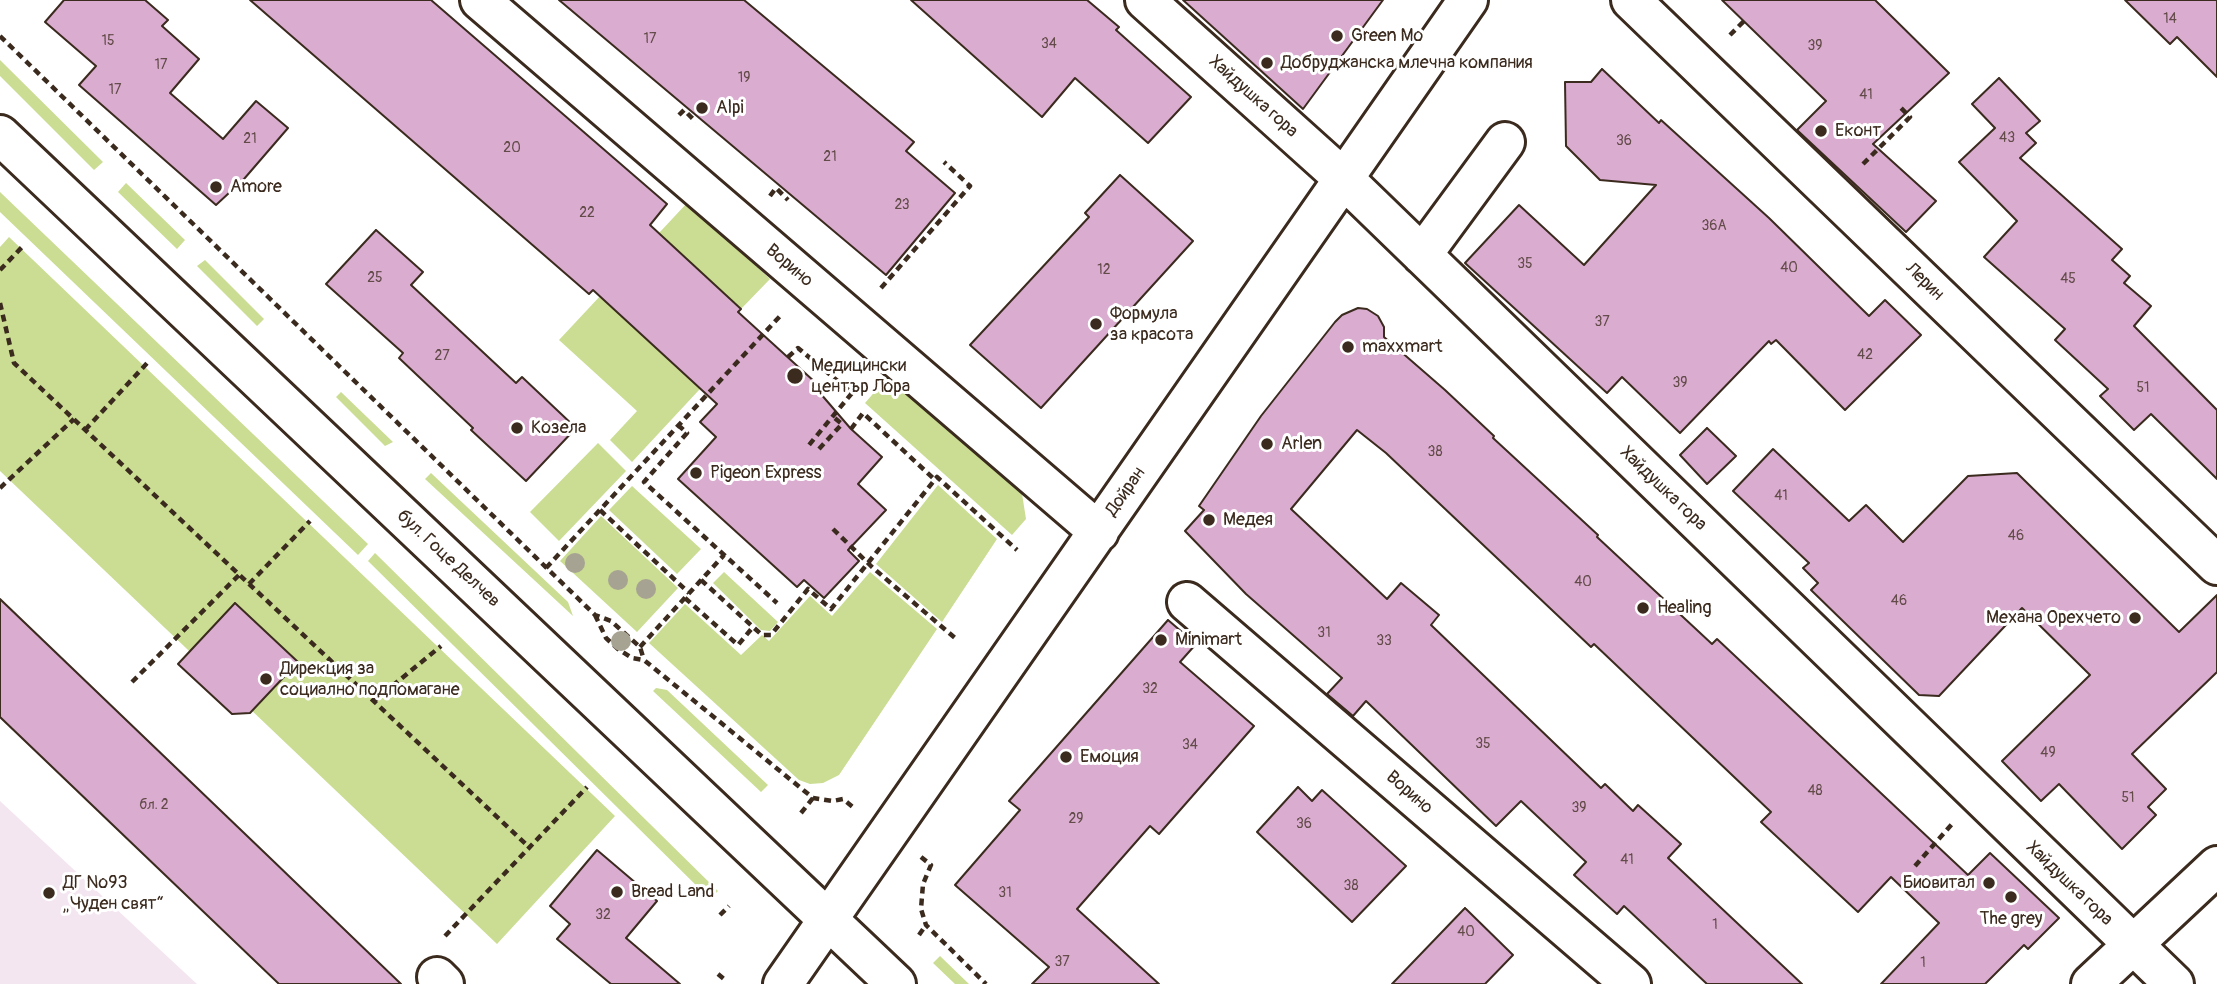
<!DOCTYPE html>
<html>
<head>
<meta charset="utf-8">
<style>
  body { margin:0 }
  canvas { display:block; background:#fff }
</style>
</head>
<body>
<canvas width="2217" height="984"></canvas>
<script>
const ctx = document.querySelector('canvas').getContext('2d');
ctx.lineJoin = 'round';
function fillPath(path, color) {
  ctx.fillStyle = color;
  ctx.fill(path, 'evenodd');
}
function shape(rows) {
  const path = new Path2D();
  for (const r of rows) {
    path.moveTo(r[0], r[1]);
    for (let i = 2; i < r.length; i += 2) path.lineTo(r[i], r[i + 1]);
  }
  return path;
}
function strokePath(path, color, width, dash) {
  ctx.strokeStyle = color;
  ctx.lineWidth = width;
  ctx.lineCap = dash ? 'butt' : 'round';
  ctx.setLineDash(dash || []);
  ctx.stroke(path);
}
function drawText(font, color, halo, rows, align = 'center') {
  ctx.font = font + ' Pangolin,sans-serif';
  ctx.lineWidth = 6;
  ctx.setLineDash([]);
  ctx.textBaseline = 'middle';
  ctx.strokeStyle = halo;
  ctx.fillStyle = color;
  for (const [text, x, y, turn = 0] of rows) {
    ctx.save();
    ctx.translate(x, y);
    ctx.rotate((+turn || 0) * Math.PI / 180);
    ctx.textAlign = isNaN(turn) ? turn : align;
    if (halo) ctx.strokeText(text, 0, 0);
    ctx.fillText(text, 0, 0);
    ctx.restore();
  }
}
fillPath(shape([
  [0,801,197,984,0,984]
]), '#f4e6f1');
fillPath(shape([
  [0,60,103,162,94,170,0,76],
  [126,183,185,240,177,249,118,192],
  [0,192,368,544,358,555,0,212],
  [688,202,770,279,741,309,684,257,726,361,632,462,610,440,637,411,559,340],
  [9,237,615,816,497,944,0,471,0,247],
  [205,260,264,319,257,326,197,266],
  [891,373,1020,481,1026,519,1012,535,865,403],
  [341,392,393,442,385,446,336,397],
  [598,443,626,471,559,541,530,512],
  [431,473,568,602,573,616,425,479],
  [938,485,997,539,942,622,876,564],
  [632,486,701,549,677,574,609,510],
  [601,516,678,588,637,632,560,561],
  [375,553,718,891,710,899,368,561],
  [724,572,778,622,770,631,761,630,713,583],
  [870,572,937,629,839,775,823,783,810,784,799,780,649,643,685,604,741,655,762,635,769,641,810,596,832,616],
  [656,688,667,690,768,785,761,792,653,691],
  [940,956,969,984,955,984,933,963]
]), '#cadd92');
const building = shape([
  [64,0,145,0,168,20,162,26,199,59,170,93,223,139,256,101,288,128,244,179,216,205,79,85,96,66,45,22,64,0],
  [250,0,431,0,667,204,650,225,741,309,738,312,816,383,814,386,851,429,882,457,858,484,886,510,848,550,859,561,824,598,804,580,797,587,678,479,716,437,700,422,717,404,593,290,589,294,250,0],
  [559,0,744,0,914,142,906,151,955,193,886,275,559,0],
  [911,0,1087,0,1119,27,1116,30,1191,97,1148,143,1075,78,1042,117,911,0],
  [1183,0,1383,0,1303,109,1183,0],
  [1722,0,1875,0,1949,73,1873,144,1936,201,1906,232,1797,130,1826,101,1722,0],
  [2125,0,2217,0,2217,77,2177,37,2170,44,2125,0],
  [1602,69,1659,123,1661,120,1769,218,1869,316,1885,300,1921,335,1845,410,1776,340,1771,344,1769,341,1680,433,1622,377,1607,393,1465,263,1519,205,1584,265,1656,185,1600,180,1566,146,1565,82,1591,82,1602,69],
  [1999,78,2040,121,2026,133,2036,143,2020,158,2122,249,2112,260,2130,276,2124,283,2151,306,2134,326,2217,410,2217,479,2151,414,2134,430,2100,396,2108,389,2055,340,2065,329,1984,257,2017,221,1959,162,1995,128,1972,104,1999,78],
  [1120,175,1193,241,1041,408,970,345,1089,217,1085,213,1120,175],
  [376,230,423,272,411,285,516,383,522,377,576,428,526,481,471,430,473,428,399,358,403,353,326,284,376,230],
  [1358,308,1367,309,1378,316,1384,327,1384,337,1445,390,1494,436,1493,438,1598,535,1597,537,1712,644,1717,639,1968,875,1990,853,2059,918,2028,949,2024,945,1985,984,1881,984,1939,923,1891,877,1858,912,1761,822,1771,812,1594,644,1591,647,1386,453,1357,430,1291,509,1387,599,1401,583,1439,615,1431,625,1601,788,1605,784,1633,811,1638,805,1681,844,1668,858,1802,984,1707,984,1624,906,1617,914,1574,875,1586,862,1521,801,1496,826,1366,701,1353,716,1327,694,1342,678,1246,594,1185,531,1204,510,1199,506,1261,416,1335,322,1342,315,1358,308],
  [1707,428,1736,456,1707,484,1680,455,1707,428],
  [1773,449,1849,521,1866,505,1903,542,1968,476,2017,473,2179,632,2217,595,2217,672,2132,754,2166,789,2148,807,2156,815,2122,849,2059,784,2041,801,2002,761,2090,675,2022,608,1939,696,1919,695,1811,590,1818,583,1803,568,1809,563,1733,491,1773,449],
  [0,599,267,855,401,984,279,984,0,717,0,599],
  [235,603,298,662,250,713,232,714,178,664,235,603],
  [1168,620,1196,644,1180,662,1254,726,1159,834,1150,826,1077,909,1159,984,1032,984,1049,967,955,885,1020,810,1009,801,1168,620],
  [1298,787,1312,801,1322,790,1406,866,1352,922,1257,832,1298,787],
  [597,850,657,901,626,938,680,984,611,984,557,939,570,924,550,906,597,850],
  [1465,908,1513,955,1485,984,1392,984,1465,908]
]);
fillPath(building, '#daadd0');
strokePath(building, '#3b2a1e', 2);
const minor = shape([
  [480,0,1099,532],
  [1145,0,1344,179,2174,984],
  [1631,0,2217,565],
  [0,135,896,984],
  [1422,255,1505,142],
  [1187,602,1631,984],
  [437,977,444,984],
  [783,984,1468,0],
  [2091,984,2217,866]
]);
strokePath(minor, '#3b2a1e', 44);
strokePath(shape([
  [1730,35,1744,21],
  [0,36,595,615,611,621,640,647,644,660],
  [679,115,684,110,696,122],
  [1863,164,1910,117,1900,107],
  [770,196,776,188,788,200],
  [0,270,24,245],
  [881,288,970,186,944,162],
  [0,303,14,363,529,847],
  [788,357,798,348,852,393,809,445],
  [678,425,687,433,644,482,777,603],
  [851,429,863,413,934,479],
  [85,430,150,360],
  [819,449,842,424,832,416],
  [0,488,74,419],
  [600,510,689,593],
  [833,529,872,567,955,638],
  [546,568,781,315],
  [701,580,762,635,771,635,808,589,831,609,937,477,1017,550],
  [249,584,310,521],
  [685,598,738,645,753,627],
  [595,615,606,638,618,649,632,658,644,660,813,798,833,801,843,799,854,808],
  [640,647,724,555],
  [132,682,239,575],
  [374,701,441,646],
  [801,813,813,798],
  [921,857,931,865,923,884,921,909,926,925,986,984],
  [1915,866,1952,824],
  [720,915,729,906],
  [919,935,926,925],
  [445,936,587,787],
  [718,974,724,979]
]), '#3b2a1e', 4.5, [7, 5]);
strokePath(minor, '#fff', 38);
ctx.fillStyle = '#a7a393';
for (const [x, y] of [
  [575,563],
  [618,580],
  [646,589],
  [621,641]
]) {
  ctx.beginPath();
  ctx.arc(x, y, 10, 0, 2 * Math.PI);
  ctx.fill();
}
for (const [x, y, r, color] of [
  [1337,36,7,"#3b2a1e"],
  [1267,63,7,"#3b2a1e"],
  [702,108,7,"#3b2a1e"],
  [1821,131,7,"#3b2a1e"],
  [216,187,7,"#3b2a1e"],
  [1096,324,7,"#3b2a1e"],
  [1348,347,7,"#3b2a1e"],
  [795,376,9,"#3b2a1e"],
  [517,428,7,"#3b2a1e"],
  [1267,444,7,"#3b2a1e"],
  [696,473,7,"#3b2a1e"],
  [1209,520,7,"#3b2a1e"],
  [1643,608,7,"#3b2a1e"],
  [2135,618,7,"#3b2a1e"],
  [1161,640,7,"#3b2a1e"],
  [266,679,7,"#3b2a1e"],
  [1066,757,7,"#3b2a1e"],
  [1989,883,7,"#3b2a1e"],
  [617,892,7,"#3b2a1e"],
  [49,893,7,"#3b2a1e"],
  [2011,897,7,"#3b2a1e"]
]) {
  const dot = new Path2D();
  dot.arc(x, y, r, 0, 2 * Math.PI);
  ctx.fillStyle = color;
  ctx.fill(dot);
  strokePath(dot, '#fff', 2.5);
}
drawText('14px', '#634b4a', null, [
  ["14",2170,19],
  ["17",650,39],
  ["15",108,41],
  ["34",1049,44],
  ["39",1815,46],
  ["17",161,65],
  ["19",744,78],
  ["17",115,90],
  ["41",1866,95],
  ["43",2007,138],
  ["21",250,139],
  ["36",1624,141],
  ["20",512,148],
  ["21",830,157],
  ["23",902,205],
  ["22",587,213],
  ["36А",1714,226],
  ["35",1525,264],
  ["40",1789,268],
  ["12",1104,270],
  ["25",375,278],
  ["45",2068,279],
  ["37",1602,322],
  ["42",1865,355],
  ["27",442,356],
  ["39",1680,383],
  ["51",2143,388],
  ["38",1435,452],
  ["41",1781,496],
  ["46",2016,536],
  ["40",1583,582],
  ["46",1899,601],
  ["31",1324,633],
  ["33",1384,641],
  ["32",1150,689],
  ["35",1483,744],
  ["34",1190,745],
  ["49",2048,753],
  ["48",1815,791],
  ["51",2128,798],
  ["бл. 2",154,805],
  ["39",1579,808],
  ["29",1076,819],
  ["36",1304,824],
  ["41",1627,860],
  ["38",1351,886],
  ["31",1005,893],
  ["32",603,915],
  ["1",1715,925],
  ["40",1466,932],
  ["37",1062,962],
  ["1",1923,963]
]);
drawText('18px', '#3b2a1e', '#fff', [
  ["Green Mo",1351,36],
  ["Добруджанска млечна компания",1281,63],
  ["Alpi",716,108],
  ["Еконт",1835,131],
  ["Amore",230,187],
  ["Формула",1110,314],
  ["за красота",1110,335],
  ["maxxmart",1362,347],
  ["Медицински",811,366],
  ["център Лора",811,387],
  ["Козела",531,428],
  ["Arlen",1281,444],
  ["Pigeon Express",710,473],
  ["Медея",1223,520],
  ["Healing",1657,608],
  ["Механа Орехчето",2121,618,"right"],
  ["Minimart",1175,640],
  ["Дирекция за",280,669],
  ["социално подпомагане",280,690],
  ["Емоция",1080,757],
  ["ДГ №93",63,883],
  ["„Чуден свят“",63,904],
  ["Биовитал",1975,883,"right"],
  ["Bread Land",631,892],
  ["The grey",2011,919,"center"]
], 'left');
drawText('18px', '#3b2a1e', '#fff', [
  ["Хайдушка гора",1253,97,42],
  ["Ворино",789,266,40],
  ["Лерин",1924,282,44],
  ["Хайдушка гора",1663,489,44],
  ["Дойран",1126,492,-55],
  ["бул. Гоце Делчев",448,559,43],
  ["Ворино",1409,793,41],
  ["Хайдушка гора",2069,884,44]
]);
</script>
</body>
</html>
